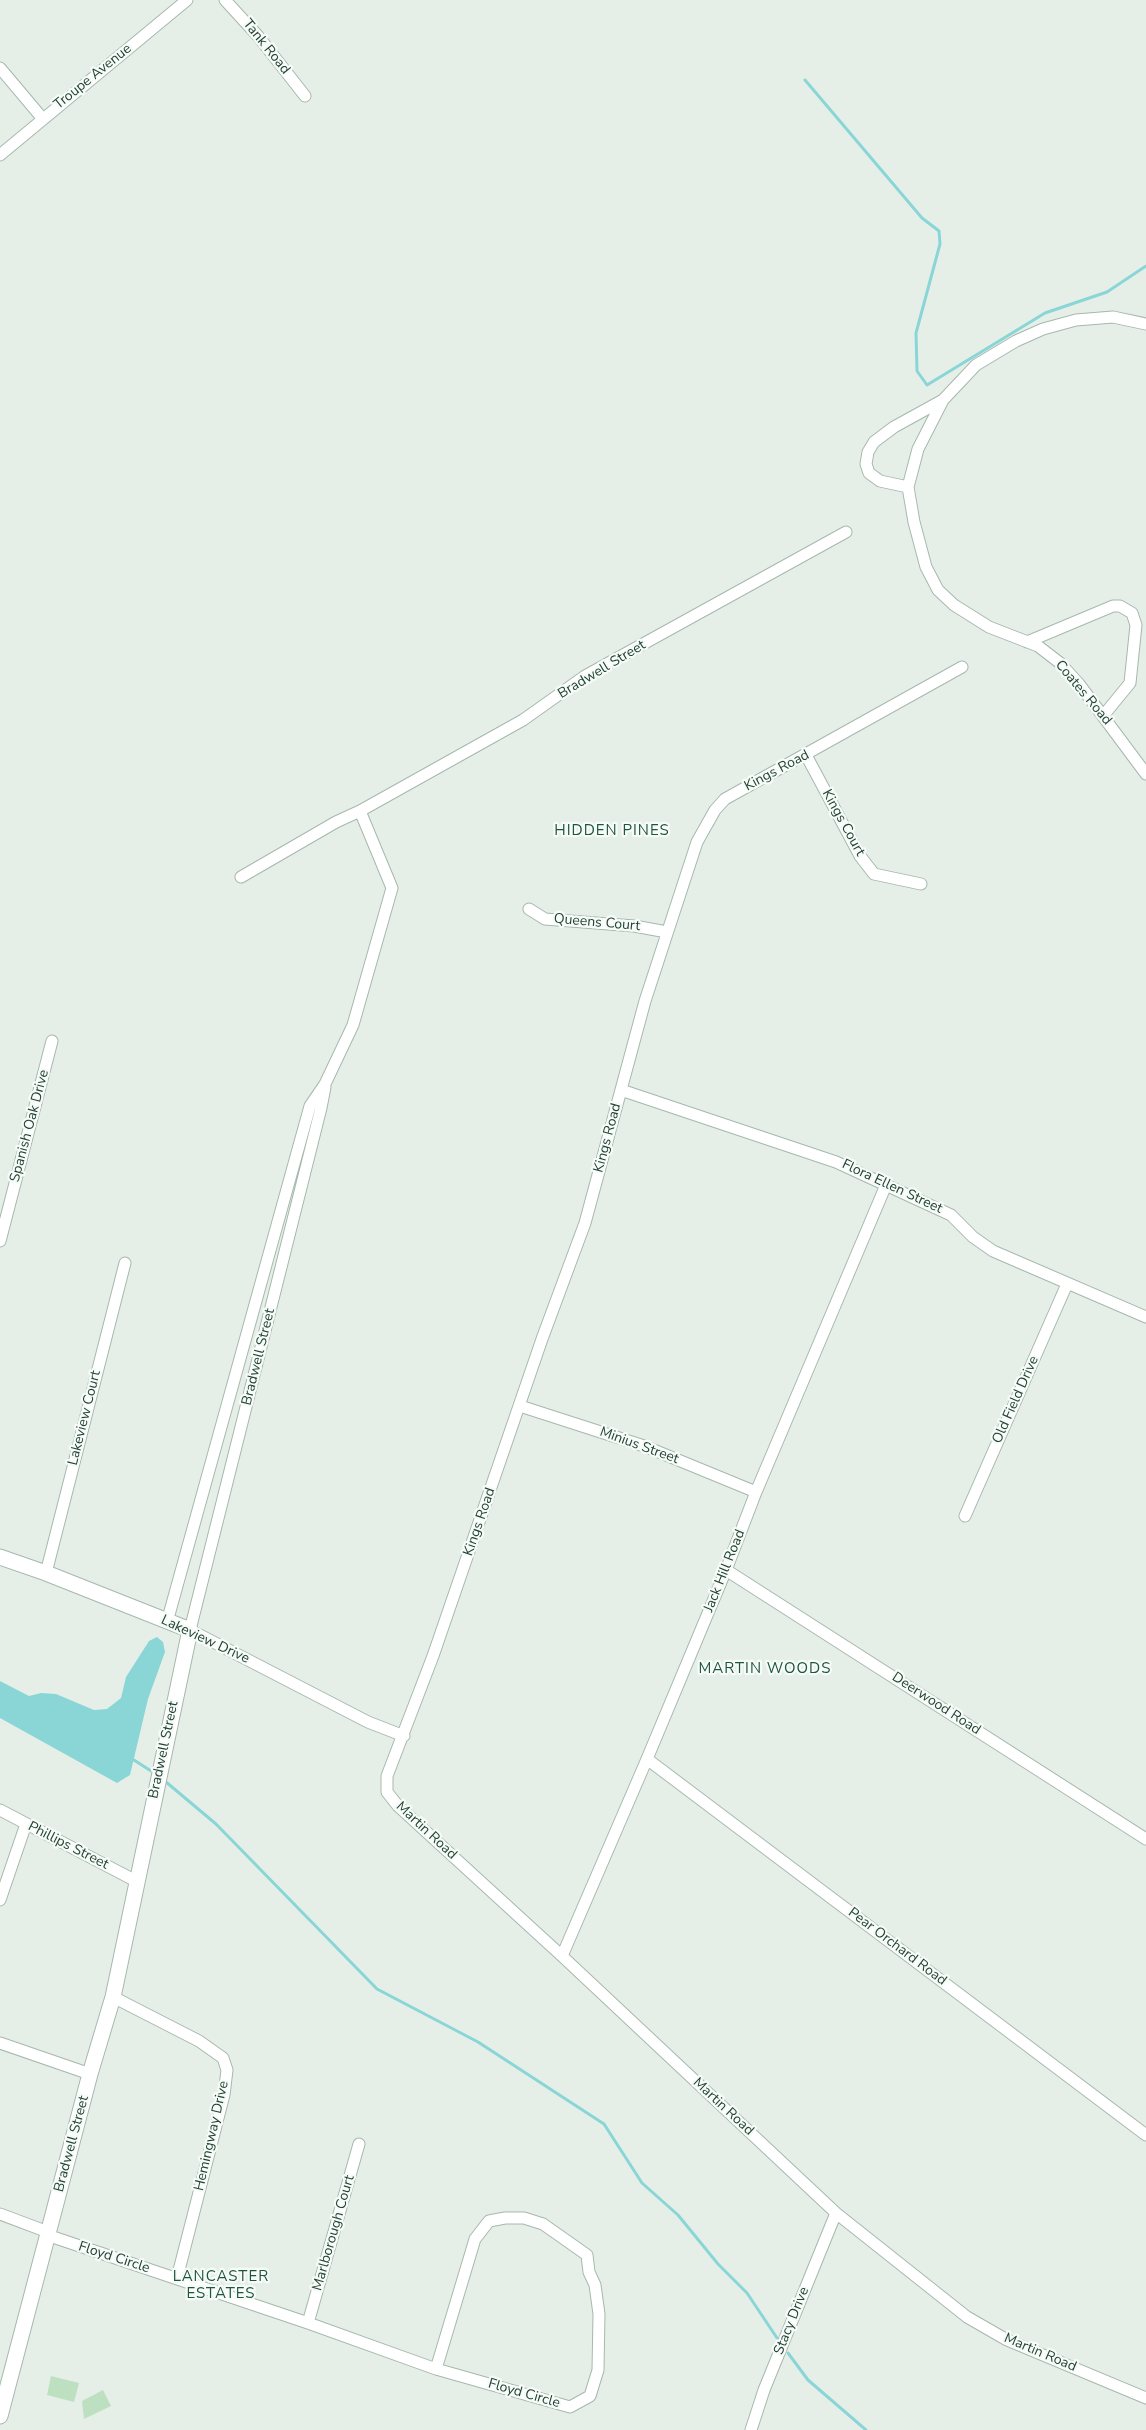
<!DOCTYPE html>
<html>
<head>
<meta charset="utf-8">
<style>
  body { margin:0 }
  canvas { display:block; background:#e5efe8 }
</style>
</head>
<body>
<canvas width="1146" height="2430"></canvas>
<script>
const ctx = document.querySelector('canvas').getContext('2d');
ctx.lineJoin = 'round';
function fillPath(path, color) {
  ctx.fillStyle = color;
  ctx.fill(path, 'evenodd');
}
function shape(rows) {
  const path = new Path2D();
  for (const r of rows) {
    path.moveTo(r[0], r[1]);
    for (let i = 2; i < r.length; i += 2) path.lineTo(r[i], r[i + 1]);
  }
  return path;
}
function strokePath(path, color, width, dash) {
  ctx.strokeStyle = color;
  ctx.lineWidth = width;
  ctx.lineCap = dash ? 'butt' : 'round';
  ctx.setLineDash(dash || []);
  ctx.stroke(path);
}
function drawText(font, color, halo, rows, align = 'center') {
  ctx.font = font + ' "Nunito Sans",sans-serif';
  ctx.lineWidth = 4.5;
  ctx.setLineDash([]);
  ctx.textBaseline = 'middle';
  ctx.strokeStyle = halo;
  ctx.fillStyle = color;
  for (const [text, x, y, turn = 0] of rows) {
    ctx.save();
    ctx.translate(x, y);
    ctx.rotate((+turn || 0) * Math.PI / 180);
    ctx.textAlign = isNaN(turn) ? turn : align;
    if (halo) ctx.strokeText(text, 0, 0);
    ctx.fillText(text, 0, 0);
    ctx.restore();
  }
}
fillPath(shape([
  [51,2376,79,2383,74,2402,47,2395],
  [103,2390,111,2406,84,2419,82,2401]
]), '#bde0c1');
fillPath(shape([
  [157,1637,163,1642,165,1652,148,1699,130,1775,117,1783,0,1718,0,1681,29,1696,41,1693,56,1694,94,1710,107,1709,121,1698,126,1677,149,1641]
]), '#8ad6d6');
strokePath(shape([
  [805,80,922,218,939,231,940,244,916,333,917,371,927,385,1045,313,1107,292,1146,266],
  [134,1760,151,1771],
  [166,1782,216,1824,377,1989,478,2042,604,2124,642,2183,678,2215,718,2264,747,2293,777,2338],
  [788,2353,808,2380,866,2430]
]), '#8ad6d6', 3);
const minor = shape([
  [225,0,258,36,305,96],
  [0,68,43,119],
  [0,155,187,0],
  [1146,324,1113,317,1076,320,1043,329,1016,341,976,365,943,400,918,449,908,487,914,522,926,567,938,590,954,605,989,627,1038,646,1060,663,1079,684,1146,774],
  [908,487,880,481,869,473,866,464,868,452,874,442,894,427,943,400],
  [1027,642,1113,606,1120,606,1132,613,1136,625,1130,683,1103,716],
  [962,667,725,799,715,810,697,842,645,1001,585,1223,542,1339,433,1656,387,1776,387,1792,398,1806,562,1956,836,2213,967,2317,1007,2340,1146,2398],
  [806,755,860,856,874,874,921,884],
  [241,877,336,822,360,811],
  [529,909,545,919,634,926,667,932],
  [325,1087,321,1108,190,1630,368,1722,404,1736],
  [621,1090,836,1162,951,1215,973,1237,993,1251,1146,1317],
  [0,1241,52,1041],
  [520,1406,644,1446,756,1492],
  [965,1516,1067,1284],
  [726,1570,1146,1839],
  [46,1573,125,1263],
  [167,1622,310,1106,325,1084,353,1025,392,888,360,811,523,720,585,676,846,532],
  [647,1759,1146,2135],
  [0,1810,136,1881],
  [0,1900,26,1824],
  [562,1956,647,1759,726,1570,756,1492,886,1185],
  [113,1997,199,2041,223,2058,227,2070,224,2095,177,2278],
  [0,2043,90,2074],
  [0,2214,48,2232],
  [505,2218,524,2218,543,2224,587,2255,589,2272,595,2285,599,2314,598,2370,590,2396,570,2407,436,2369,475,2239,489,2221,505,2218],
  [47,2235,308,2323,436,2369],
  [308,2323,359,2144],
  [751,2430,764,2390,836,2213]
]);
const tertiary = shape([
  [0,1557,46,1573,190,1630,113,1997,90,2074,0,2416]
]);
strokePath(minor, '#a7b8ae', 13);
strokePath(tertiary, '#a7b8ae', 17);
strokePath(minor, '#fff', 11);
strokePath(tertiary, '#fff', 15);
drawText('14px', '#224234', '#f6fbf7', [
  ["Tank Road",266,47,51],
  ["Troupe Avenue",93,77,-39],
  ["Bradwell Street",602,670,-31],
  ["Coates Road",1083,693,50],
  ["Kings Road",777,771,-28],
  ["Kings Court",843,823,61],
  ["Queens Court",597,923,5],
  ["Spanish Oak Drive",30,1126,-75],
  ["Kings Road",608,1138,-75],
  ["Flora Ellen Street",892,1187,25],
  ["Bradwell Street",259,1357,-76],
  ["Old Field Drive",1016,1400,-66],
  ["Lakeview Court",85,1418,-76],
  ["Minius Street",639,1446,20],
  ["Kings Road",480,1522,-71],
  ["Jack Hill Road",725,1571,-68],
  ["Lakeview Drive",205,1640,25],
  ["Deerwood Road",936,1704,33],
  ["Bradwell Street",164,1750,-78],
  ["Martin Road",426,1831,43],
  ["Phillips Street",68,1846,27],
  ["Pear Orchard Road",897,1947,37],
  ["Martin Road",723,2107,43],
  ["Hemingway Drive",212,2136,-77],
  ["Bradwell Street",72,2144,-75],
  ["Marlborough Court",334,2233,-74],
  ["Floyd Circle",114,2258,18],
  ["Stacy Drive",792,2321,-68],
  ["Martin Road",1040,2353,23],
  ["Floyd Circle",524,2394,16]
]);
ctx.letterSpacing = '1px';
drawText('15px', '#1d553f', '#f6fbf7', [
  ["HIDDEN PINES",612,831],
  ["MARTIN WOODS",765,1669],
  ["LANCASTER",221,2277],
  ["ESTATES",221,2294]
]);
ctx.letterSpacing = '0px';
</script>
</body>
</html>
